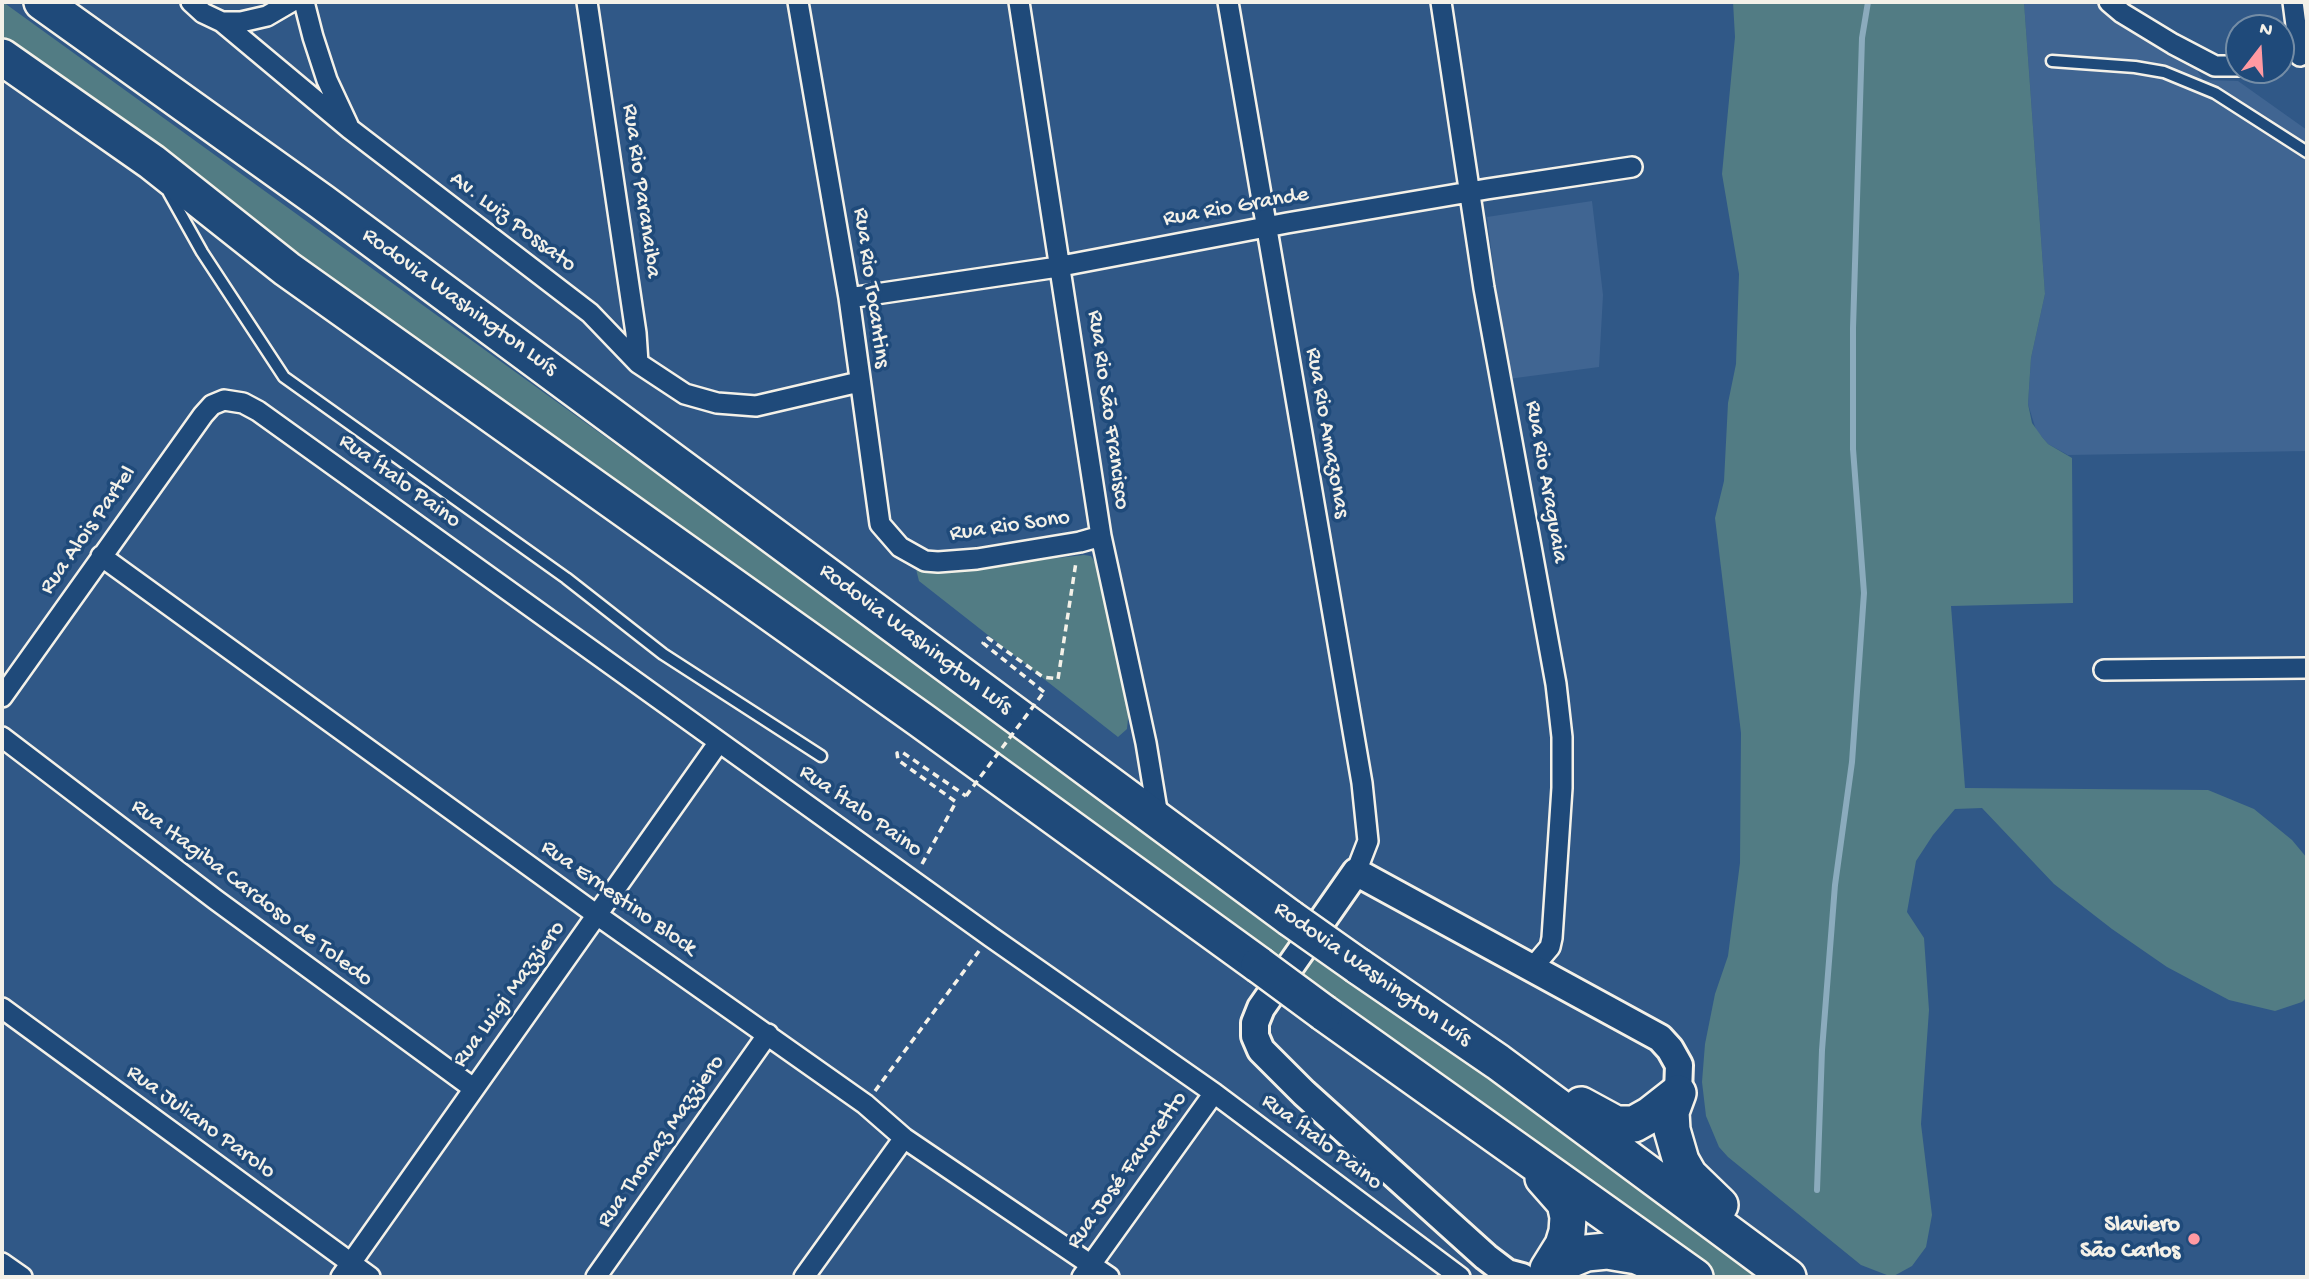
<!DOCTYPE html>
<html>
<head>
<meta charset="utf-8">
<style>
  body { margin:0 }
  #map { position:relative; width:2309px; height:1279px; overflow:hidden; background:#305887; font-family:"Gochi Hand",sans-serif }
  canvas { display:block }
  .frame { position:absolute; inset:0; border:4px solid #f4f1e8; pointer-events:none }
  .north { position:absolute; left:2225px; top:14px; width:70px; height:70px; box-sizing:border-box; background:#1f4a7a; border:2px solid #748da6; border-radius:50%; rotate:17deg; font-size:19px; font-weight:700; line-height:28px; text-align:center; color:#f4f1e8 }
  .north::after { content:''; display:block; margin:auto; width:24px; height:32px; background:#ff9aa2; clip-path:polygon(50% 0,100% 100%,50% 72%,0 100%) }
</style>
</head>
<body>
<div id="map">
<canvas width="2309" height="1279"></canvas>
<div class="frame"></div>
<div class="north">N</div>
</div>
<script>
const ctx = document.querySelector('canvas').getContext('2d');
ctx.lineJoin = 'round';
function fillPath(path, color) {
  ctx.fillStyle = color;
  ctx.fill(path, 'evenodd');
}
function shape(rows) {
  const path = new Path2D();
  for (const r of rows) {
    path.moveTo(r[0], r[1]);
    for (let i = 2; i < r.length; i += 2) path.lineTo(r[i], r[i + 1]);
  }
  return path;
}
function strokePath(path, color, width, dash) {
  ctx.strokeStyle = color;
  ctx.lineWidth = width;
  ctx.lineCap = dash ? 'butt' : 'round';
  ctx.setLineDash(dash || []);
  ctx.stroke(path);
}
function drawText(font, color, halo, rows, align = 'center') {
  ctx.font = font + ' "Gochi Hand",sans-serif';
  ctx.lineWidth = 7;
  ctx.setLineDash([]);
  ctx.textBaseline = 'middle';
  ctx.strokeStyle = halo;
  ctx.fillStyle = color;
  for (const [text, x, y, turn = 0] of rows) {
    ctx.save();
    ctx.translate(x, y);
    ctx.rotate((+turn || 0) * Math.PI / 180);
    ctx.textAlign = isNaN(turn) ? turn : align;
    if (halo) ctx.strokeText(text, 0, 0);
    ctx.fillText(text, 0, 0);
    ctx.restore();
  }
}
fillPath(shape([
  [2024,2,2105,2,2192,62,2203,80,2238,81,2307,130,2307,451,2068,455,2048,444,2036,430,2028,404,2031,358,2045,294],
  [1592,201,1603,295,1599,367,1508,379,1487,217]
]), '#406592');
fillPath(shape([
  [2,2,3,2,1295,935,1273,964,2,55],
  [1733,2,2024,2,2045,294,2031,358,2028,404,2032,423,2042,437,2048,444,2072,458,2073,603,1951,606,1965,788,2208,790,2254,809,2292,840,2307,858,2307,997,2302,1002,2275,1011,2229,1000,2167,967,2112,929,2054,884,1982,808,1955,809,1933,835,1916,861,1907,912,1924,938,1929,1010,1921,1124,1932,1215,1926,1247,1912,1266,1892,1277,1861,1265,1728,1157,1719,1147,1706,1116,1702,1082,1705,1044,1715,994,1728,956,1740,863,1741,733,1715,518,1724,481,1728,403,1736,364,1739,274,1722,174,1735,37],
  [1084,555,1091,556,1096,564,1129,708,1127,729,1118,737,919,581,916,569,1022,562],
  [1315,953,1768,1277,1716,1277,1294,979]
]), '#527c84');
strokePath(shape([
  [1817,1190,1822,1050,1835,885,1852,762,1864,593,1853,449,1853,328,1862,38,1868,2]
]), '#8babbd', 6);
const lane = shape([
  [2052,61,2135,67,2164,72,2215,93,2307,152],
  [169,193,202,252,284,377,566,578,663,654,821,756]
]);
const street = shape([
  [191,2,203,13,222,22,241,22,267,16,291,2],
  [304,2,313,37,327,80,348,125],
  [587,2,636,333,638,363,685,394,717,403,756,406,859,382],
  [798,2,849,298,880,524,900,547,925,561,938,562,977,559,1080,542,1101,536],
  [1019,2,1101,536,1146,743,1159,822],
  [1228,2,1362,783,1368,841,1356,872],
  [1441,2,1484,288,1556,684,1562,737,1562,788,1552,938,1550,947,1533,967],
  [2109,2,2122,13,2173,44,2215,66,2239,66],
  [2293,2,2300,56],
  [222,22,350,129,590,313,638,363],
  [849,298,1051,268,1287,223,1487,189,1632,167],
  [101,556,597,915,865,1104,904,1138,1109,1277],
  [2104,670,2307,668],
  [2,697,203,415,212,405,224,400,243,403,258,411,991,937,1214,1093,1460,1277],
  [2,737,216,900,473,1088],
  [2,1008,370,1277],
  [2,1263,22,1277],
  [341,1277,719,742],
  [596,1277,768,1034],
  [804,1277,904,1138],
  [1082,1277,1214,1093]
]);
const secondary = shape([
  [1522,1277,1507,1273,1486,1257,1304,1093,1261,1050,1255,1036,1255,1023,1261,1008,1356,872,1660,1038,1670,1049,1679,1065,1678,1093]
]);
const highway = shape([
  [42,2,322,202,1290,918],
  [2,57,152,162,287,269,921,720,1259,965],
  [1358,966,1498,1062,1788,1277],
  [1324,1013,1695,1277],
  [1678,1093,1671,1112,1672,1130,1681,1161,1689,1175,1720,1205],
  [1581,1105,1616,1124,1634,1124,1650,1115,1678,1093],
  [1543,1178,1565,1203,1568,1217,1567,1232,1563,1245,1548,1269],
  [1548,1269,1586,1253,1607,1251,1637,1256,1664,1268]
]);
strokePath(lane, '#f4f1e8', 15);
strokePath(street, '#f4f1e8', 24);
strokePath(secondary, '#f4f1e8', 32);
strokePath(highway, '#f4f1e8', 40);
strokePath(shape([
  [1044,692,983,643,988,638,1043,677,1058,679,1076,562],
  [922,864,956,802,898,760,897,753,902,752,966,796],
  [875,1091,979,951]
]), '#f4f1e8', 3.5, [7, 5]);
strokePath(lane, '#1f4a7a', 10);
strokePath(street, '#1f4a7a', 19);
strokePath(secondary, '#1f4a7a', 26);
strokePath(highway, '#1f4a7a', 35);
const highwayBridge = shape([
  [1290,918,1358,966],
  [1259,965,1324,1013]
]);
strokePath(highwayBridge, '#f4f1e8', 40, []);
strokePath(shape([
  [966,796,1044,692]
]), '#f4f1e8', 3.5, [7, 5]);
strokePath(highwayBridge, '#1f4a7a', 35);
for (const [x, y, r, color] of [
  [2194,1239,7,"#ff9aa2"]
]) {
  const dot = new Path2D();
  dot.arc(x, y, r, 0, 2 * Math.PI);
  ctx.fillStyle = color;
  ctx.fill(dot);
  strokePath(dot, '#1f4a7a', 2.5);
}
drawText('23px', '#f4f1e8', '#1f4a7a', [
  ["Rua Rio Paranaiba",640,191,82],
  ["Rua Rio Grande",1236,208,-10],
  ["Av. Luiz Possato",512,223,37],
  ["Rua Rio Tocantins",870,288,82],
  ["Rodovia Washington Luís",459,303,36],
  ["Rua Rio São Francisco",1107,410,82],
  ["Rua Rio Amazonas",1326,433,80],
  ["Rua Ítalo Paino",399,482,36],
  ["Rua Rio Araguaia",1545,482,80],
  ["Rua Rio Sono",1010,527,-8],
  ["Rua Alois Partel",89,531,-55],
  ["Rodovia Washington Luís",915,640,37],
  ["Rua Ítalo Paino",860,812,35],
  ["Rua Itagiba Cardoso de Toledo",251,894,37],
  ["Rua Ernestino Block",618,899,35],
  ["Rodovia Washington Luís",1372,975,35],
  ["Rua Luigi Mazziero",510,995,-54],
  ["Rua Juliano Parolo",200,1123,36],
  ["Rua Thomaz Mazziero",662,1142,-55],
  ["Rua Ítalo Paino",1321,1143,37],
  ["Rua José Favoretto",1128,1171,-54]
]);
drawText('bold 23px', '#f4f1e8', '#1f4a7a', [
  ["Slaviero",2180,1226],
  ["São Carlos",2180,1252]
], 'right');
</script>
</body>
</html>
